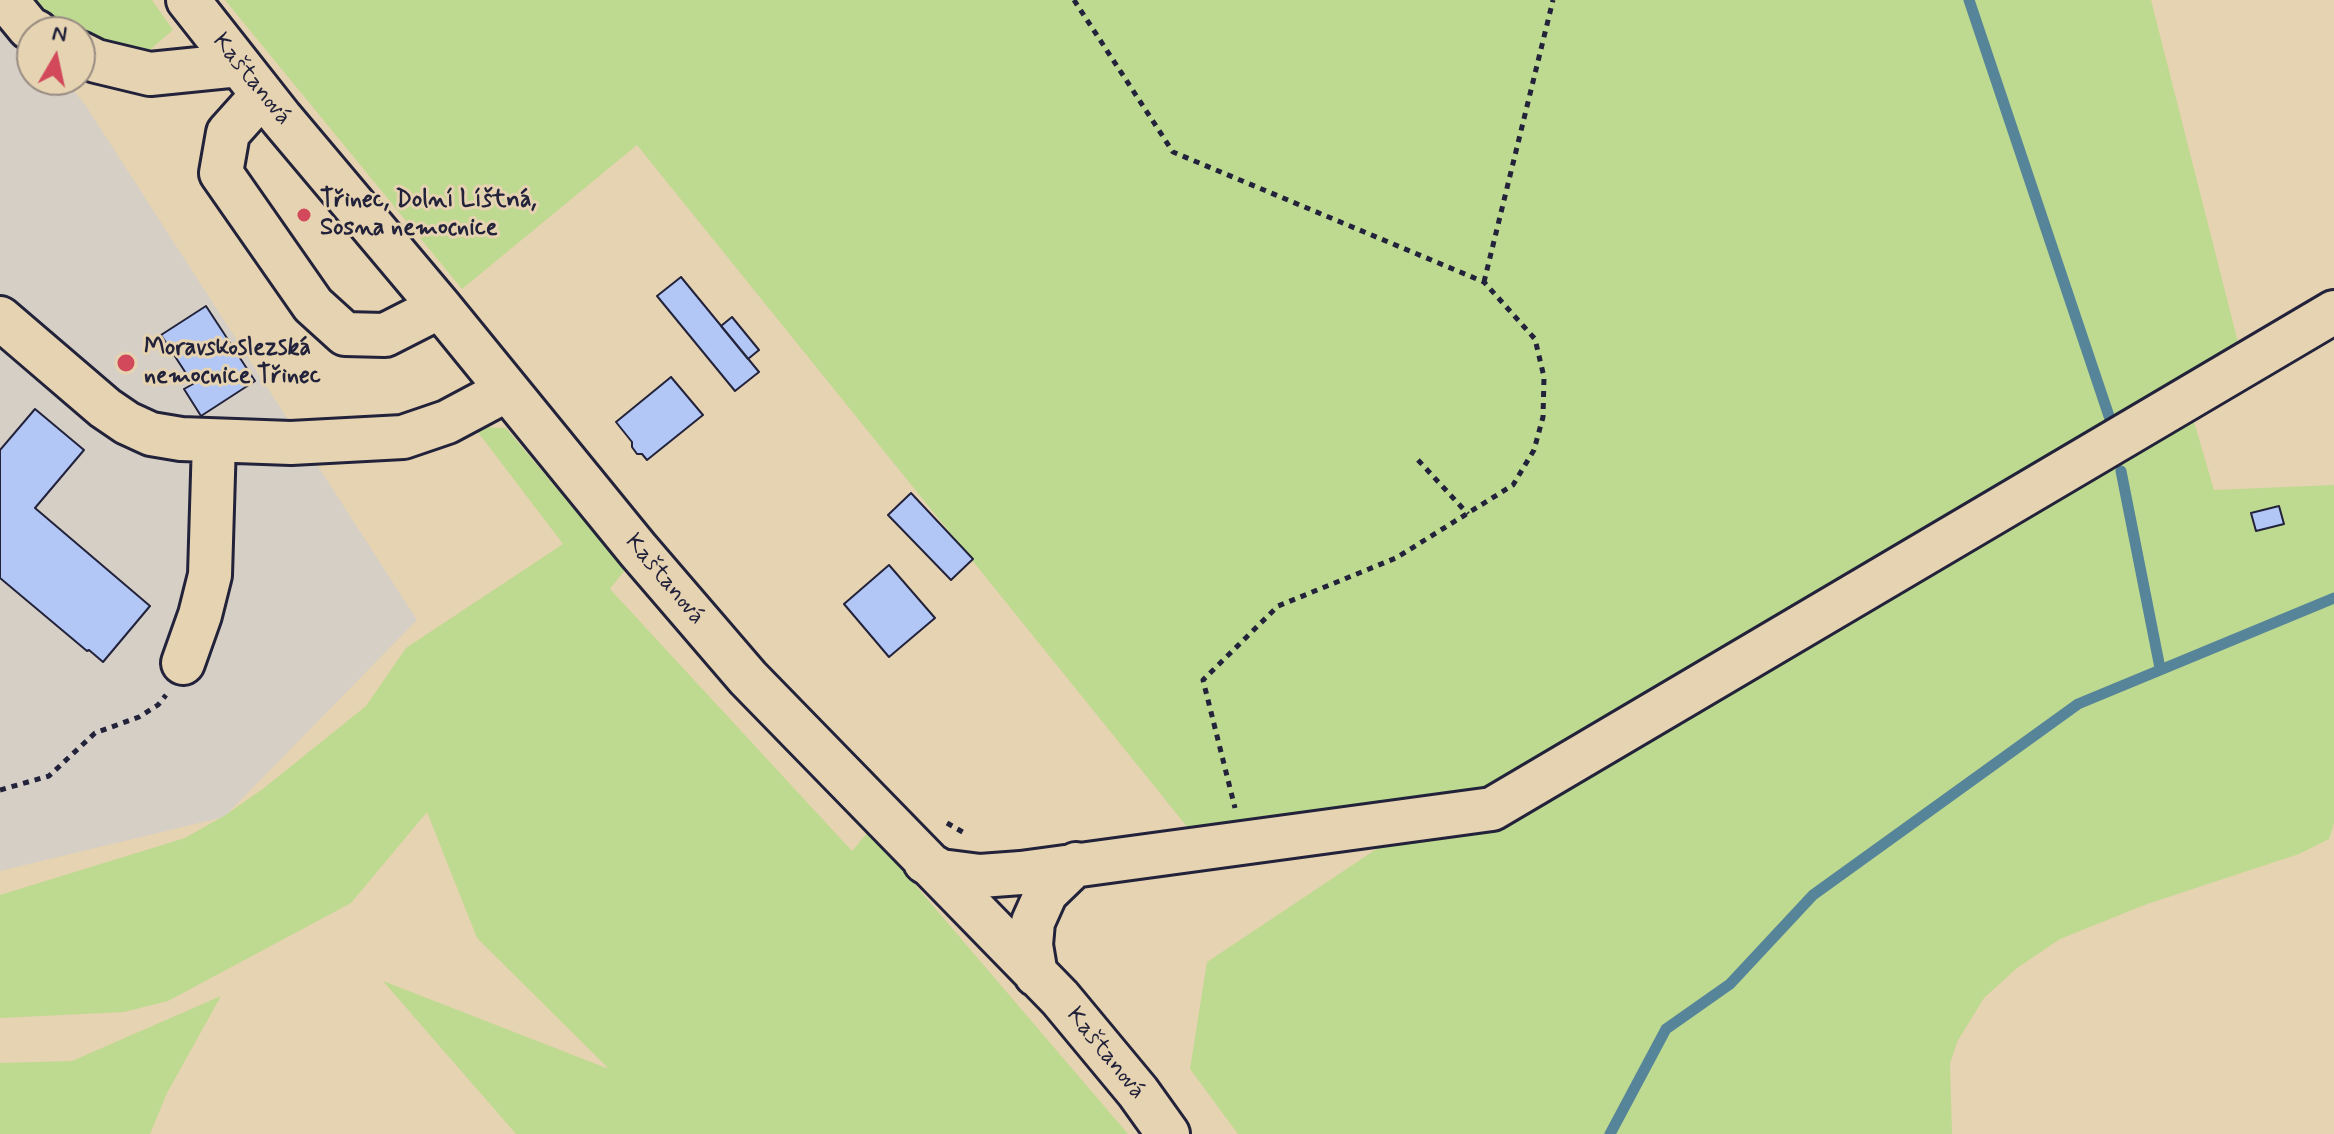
<!DOCTYPE html>
<html>
<head>
<meta charset="utf-8">
<style>
  body { margin:0 }
  #map { position:relative; width:2334px; height:1134px; overflow:hidden; background:#e6d3b1; font-family:Mynerve,sans-serif }
  canvas { display:block }
  .north { position:absolute; left:16px; top:16px; width:80px; height:80px; box-sizing:border-box; background:#e6d3b1; border:2px solid #988c82; border-radius:50%; rotate:9deg; font-size:22px; font-weight:700; line-height:32px; text-align:center; color:#22223b }
  .north::after { content:''; display:block; margin:auto; width:28px; height:36px; background:#d1495b; clip-path:polygon(50% 0,100% 100%,50% 72%,0 100%) }
</style>
</head>
<body>
<div id="map">
<canvas width="2334" height="1134"></canvas>
<div class="north">N</div>
</div>
<script>
const ctx = document.querySelector('canvas').getContext('2d');
ctx.lineJoin = 'round';
function fillPath(path, color) {
  ctx.fillStyle = color;
  ctx.fill(path, 'evenodd');
}
function shape(rows) {
  const path = new Path2D();
  for (const r of rows) {
    path.moveTo(r[0], r[1]);
    for (let i = 2; i < r.length; i += 2) path.lineTo(r[i], r[i + 1]);
  }
  return path;
}
function strokePath(path, color, width, dash) {
  ctx.strokeStyle = color;
  ctx.lineWidth = width;
  ctx.lineCap = dash ? 'butt' : 'round';
  ctx.setLineDash(dash || []);
  ctx.stroke(path);
}
function drawText(font, color, halo, rows, align = 'center') {
  ctx.font = font + ' Mynerve,sans-serif';
  ctx.lineWidth = 6;
  ctx.setLineDash([]);
  ctx.textBaseline = 'middle';
  ctx.strokeStyle = halo;
  ctx.fillStyle = color;
  for (const [text, x, y, turn = 0] of rows) {
    ctx.save();
    ctx.translate(x, y);
    ctx.rotate((+turn || 0) * Math.PI / 180);
    ctx.textAlign = isNaN(turn) ? turn : align;
    if (halo) ctx.strokeText(text, 0, 0);
    ctx.fillText(text, 0, 0);
    ctx.restore();
  }
}
fillPath(shape([
  [0,0,32,39,32,80,65,80,86,106,417,620,224,817,0,871]
]), '#d6cfc6');
fillPath(shape([
  [27,0,152,0,173,30,146,53,80,37,80,32,70,32,49,21],
  [225,0,2151,0,2241,354,2192,415,2214,490,2334,485,2334,823,2329,839,2299,854,2147,904,2060,939,2017,968,1984,998,1957,1042,1950,1064,1952,1134,1238,1134,1190,1069,1207,962,1384,844,1197,839,637,145,462,289],
  [474,427,506,428,625,570,610,589,852,851,869,831,1128,1134,516,1134,383,981,609,1069,477,938,427,812,351,903,168,1001,124,1012,0,1018,0,895,185,838,224,816,264,788,366,706,406,648,563,544],
  [221,996,167,1093,150,1134,0,1134,0,1063,72,1061]
]), '#bed990');
strokePath(shape([
  [1969,0,2113,428],
  [2121,471,2160,668],
  [1610,1134,1666,1029,1730,984,1813,895,2078,704,2334,598]
]), '#568599', 11);
const building = shape([
  [681,277,759,372,735,391,657,296,681,277],
  [206,306,255,381,201,416,184,389,193,384,161,335,206,306],
  [732,317,759,350,748,359,721,326,732,317],
  [671,377,703,415,647,460,642,454,637,454,632,447,632,442,616,422,671,377],
  [35,409,84,450,35,508,150,606,103,662,89,650,87,651,0,578,0,450,35,409],
  [911,493,973,559,951,580,888,515,911,493],
  [2279,506,2284,524,2256,531,2251,513,2279,506],
  [889,565,935,618,889,657,844,604,889,565]
]);
fillPath(building, '#b2c7f6');
strokePath(building, '#22223b', 2);
const minor = shape([
  [6,0,29,28,37,32],
  [188,0,281,118,440,307,638,550,748,678,1060,998,1138,1092,1168,1134],
  [80,53,96,61,150,74,239,65],
  [262,95,228,133,221,173,313,305,345,334,385,335,440,307],
  [0,318,105,408,127,423,151,434,181,439,291,443,403,437,447,422,507,390],
  [183,663,200,615,210,575,214,441],
  [925,862,941,871,980,876,1021,873,1492,809,2334,312],
  [1036,975,1031,945,1033,922,1046,893,1076,864]
]);
strokePath(minor, '#22223b', 48);
strokePath(shape([
  [1074,0,1173,152,1484,282,1535,339,1544,377,1543,417,1534,450,1513,485,1396,558,1278,606,1203,680,1235,808],
  [1484,282,1553,0],
  [1418,460,1468,514],
  [0,790,49,776,95,733,139,717,158,705,166,695],
  [947,823,966,834]
]), '#22223b', 5, [6, 6]);
strokePath(minor, '#e6d3b1', 42);
for (const [x, y, r, color] of [
  [304,215,8,"#d1495b"],
  [126,363,10,"#d1495b"]
]) {
  const dot = new Path2D();
  dot.arc(x, y, r, 0, 2 * Math.PI);
  ctx.fillStyle = color;
  ctx.fill(dot);
  strokePath(dot, '#e6d3b1', 3);
}
drawText('24px', '#22223b', '#e6d3b1', [
  ["Kaštanová",251,80,51],
  ["Kaštanová",664,580,50],
  ["Kaštanová",1105,1054,51]
]);
drawText('bold 24px', '#22223b', '#e6d3b1', [
  ["Třinec, Dolní Líštná,",320,201],
  ["Sosna nemocnice",320,229],
  ["Moravskoslezská",144,349],
  ["nemocnice Třinec",144,377]
], 'left');
</script>
</body>
</html>
